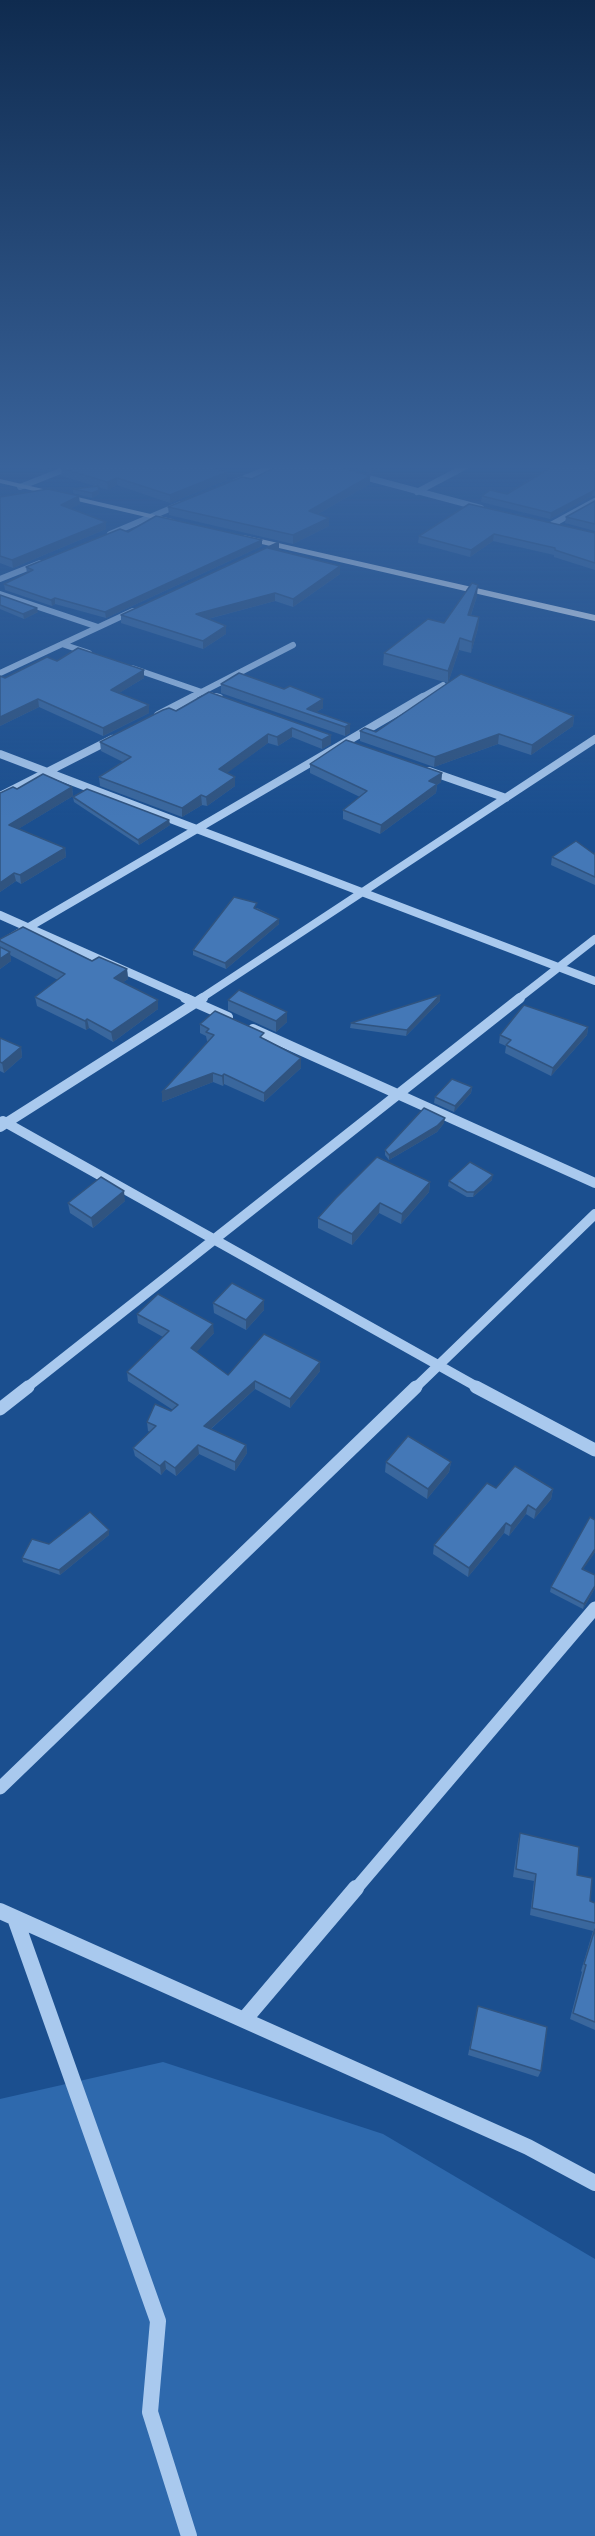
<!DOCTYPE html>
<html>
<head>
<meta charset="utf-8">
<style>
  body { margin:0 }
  canvas { display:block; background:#1b4f8f }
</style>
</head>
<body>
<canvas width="595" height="2536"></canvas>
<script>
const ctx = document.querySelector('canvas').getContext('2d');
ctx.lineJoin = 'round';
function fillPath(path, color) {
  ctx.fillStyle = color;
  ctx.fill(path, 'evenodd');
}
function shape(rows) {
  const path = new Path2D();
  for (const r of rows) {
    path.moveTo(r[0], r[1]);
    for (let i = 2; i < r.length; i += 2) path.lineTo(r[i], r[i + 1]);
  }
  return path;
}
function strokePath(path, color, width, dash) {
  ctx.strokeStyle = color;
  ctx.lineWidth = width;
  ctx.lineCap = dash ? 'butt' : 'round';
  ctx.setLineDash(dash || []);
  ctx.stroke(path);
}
fillPath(shape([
  [163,2062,383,2134,595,2259,595,2536,0,2536,0,2099]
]), '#2e69ad');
strokePath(shape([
  [571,464,595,471],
  [357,475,481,508],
  [235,482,279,464],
  [20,487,78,464],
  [417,492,470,464],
  [551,525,595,501],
  [110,534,181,504],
  [0,579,40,563],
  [0,594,98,627],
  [62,644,89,653],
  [132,668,219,698],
  [0,673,133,611],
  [190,698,293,645],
  [420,698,443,685]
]), '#a9c9ee', 6);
strokePath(shape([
  [215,697,219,698],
  [158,715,193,697],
  [0,754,595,981],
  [429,771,506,798],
  [0,796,112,739],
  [0,915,189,999],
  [0,944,423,697],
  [200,999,595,739],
  [518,999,595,939]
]), '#a9c9ee', 8);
strokePath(shape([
  [185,998,228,1017],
  [253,1029,595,1183],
  [3,1121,479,1388],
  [0,1127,203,998],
  [26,1388,520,998],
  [415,1388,595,1214]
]), '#a9c9ee', 10);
strokePath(shape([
  [476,1387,595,1450],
  [0,1409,28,1387],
  [0,1788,416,1387],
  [355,1890,595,1608]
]), '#a9c9ee', 13);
strokePath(shape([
  [0,1911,528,2147,595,2183],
  [15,1918,158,2321,150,2412,189,2536],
  [244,2020,356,1888]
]), '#a9c9ee', 16);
fillPath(shape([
  [0,479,172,519,176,521,172,523,0,483,0,479],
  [243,535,595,615,595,621,240,539,239,537,243,535]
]), '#f0f6ff');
fillPath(shape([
  [24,464,65,464,46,471],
  [340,464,388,464,371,473],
  [61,468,227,480,170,503,117,485,108,490,98,487,99,494,92,498,73,493,73,489,95,486,62,476],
  [593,472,595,472,595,496,592,496,550,519,481,502,482,496,507,494],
  [370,476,370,484,318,514,329,518,329,526,293,544,169,515,168,507,252,479],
  [0,497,80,504,70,508,106,522,106,529,13,568,0,563],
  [595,501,595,531,565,523,566,517],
  [469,504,595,533,595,570,554,557,554,555,493,541,470,557,418,543,419,536],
  [128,532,262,540,262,546,106,618,55,604,52,606,5,590,4,584,27,573,26,567],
  [279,542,279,550,340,574,293,607,275,601,208,619,226,626,226,634,203,649,121,623,121,615],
  [0,595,38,612,24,619,0,609],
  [477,596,471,615,479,617,478,628,471,653,459,650,448,683,383,665,384,653,444,623],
  [57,661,144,670,144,678,119,693,149,713,103,736,39,707,0,726,0,676,5,678],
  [221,684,284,689,323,699,323,708,316,712,350,724,350,733,345,736,221,693],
  [209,692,331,735,331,744,322,749,292,737,278,746,268,743,226,773,235,777,235,786,207,806,202,805,182,817,100,786,99,777,123,762,101,751,100,742,176,711],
  [574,716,573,726,531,755,498,744,434,767,360,741,360,731,376,732],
  [310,764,442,773,441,782,437,785,436,793,380,834,343,819,343,810,360,797,310,773],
  [72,787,73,796,18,829,65,848,66,857,21,884,16,881,0,892,0,793,17,789],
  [73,797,169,820,170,825,139,845,74,802],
  [595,853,595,885,551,865,552,857,594,854],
  [257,908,279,919,279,924,226,969,193,955,193,950],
  [0,939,127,969,128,979,123,982,158,1009,113,1042,89,1028,86,1030,37,1006,35,997,58,980,10,955,11,961,0,969],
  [228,1000,287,1022,276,1032,228,1010],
  [440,1001,406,1036,350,1028,351,1023],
  [200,1024,265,1039,301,1058,301,1068,264,1102,224,1084,223,1086,213,1082,162,1102,162,1092,208,1042,207,1041,206,1036,200,1033],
  [588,1027,587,1035,551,1076,505,1053,506,1046,499,1043,500,1035],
  [0,1038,21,1047,22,1057,4,1073,0,1071],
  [472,1087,471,1093,454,1112,434,1103,435,1097],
  [444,1123,437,1132,389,1160,385,1155,385,1150],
  [492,1180,473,1197,467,1197,448,1186,449,1181],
  [430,1182,429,1192,401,1224,379,1213,352,1245,318,1228,318,1218],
  [125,1201,93,1228,70,1213,68,1203],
  [213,1303,264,1310,246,1330,214,1313],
  [137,1314,214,1333,196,1352,228,1375,320,1362,320,1371,290,1408,255,1389,211,1429,246,1445,247,1453,235,1471,199,1454,176,1476,166,1469,161,1475,135,1456,133,1448,150,1432,148,1431,147,1422,173,1410,128,1381,127,1372,163,1337,138,1323],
  [386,1462,451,1462,449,1472,427,1499,385,1472],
  [496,1488,553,1489,551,1499,534,1519,526,1514,509,1536,504,1533,468,1577,433,1554,434,1545],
  [595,1520,595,1552,583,1569,595,1575,595,1588,583,1609,550,1592,551,1587],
  [109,1530,109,1535,60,1575,23,1562,22,1558,49,1544],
  [520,1833,577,1875,590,1901,595,1903,595,2030,570,2019,582,1972,581,1971,593,1931,530,1915,534,1881,513,1877,518,1841],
  [478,2006,541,2071,538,2077,468,2055]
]), '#3a679d');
fillPath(shape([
  [46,464,65,464,46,471],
  [372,464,388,464,371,473,371,465],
  [227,472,227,480,170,503,170,495],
  [370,476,370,484,309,519,309,511],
  [117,478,117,485,108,490,107,482],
  [99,490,99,494,92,498,92,493],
  [593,490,592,496,550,519,551,513],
  [79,496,80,504,61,513,61,505],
  [329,518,329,526,293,544,293,535],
  [106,522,106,529,13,568,12,560],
  [494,534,493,541,470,557,471,550],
  [262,540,262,546,106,618,105,612],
  [279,542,279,550,268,548],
  [340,566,340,574,293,607,293,599],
  [478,585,477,596,467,626,468,615],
  [275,593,275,601,196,622,196,614],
  [55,598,55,604,52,606,51,600],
  [37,608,38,612,24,619,23,614],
  [479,617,478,628,471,653,472,642],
  [226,626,226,634,203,649,203,641],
  [460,638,459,650,448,683,448,671],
  [144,670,144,678,111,698,111,690],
  [38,699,39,707,0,726,0,717],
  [323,699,323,708,311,715,307,709],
  [149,705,149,713,103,736,103,728],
  [574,716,573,726,531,755,532,745],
  [350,724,350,733,345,736,345,727],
  [292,728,292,737,278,746,277,737],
  [268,734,268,743,219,779,219,769],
  [499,734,498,744,434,767,435,757],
  [331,735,331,744,322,749,322,740],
  [442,773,441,782,437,785,436,793,380,834,381,825,429,781],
  [235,777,235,786,207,806,206,797],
  [72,787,73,796,10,834,9,825],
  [201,795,202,805,182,817,182,808],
  [169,820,170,825,139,845,138,840],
  [65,848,66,857,21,884,20,875],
  [14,873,16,881,0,892,0,883],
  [279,919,279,924,226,969,225,963],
  [10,952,11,961,0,969,0,959],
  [127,969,128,979,115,988,114,978],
  [440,995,440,1001,406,1036,407,1030],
  [158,1000,158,1009,113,1042,111,1032],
  [287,1012,287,1022,276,1032,276,1021],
  [87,1019,89,1028,86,1030,85,1021],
  [588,1027,587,1035,551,1076,553,1068],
  [21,1047,22,1057,4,1073,2,1063],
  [301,1058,301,1068,264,1102,264,1093],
  [213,1073,213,1082,162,1102,162,1092],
  [224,1074,224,1084,223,1086,222,1076],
  [472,1087,471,1093,454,1112,455,1106],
  [445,1118,444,1123,437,1132,389,1160,389,1155],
  [493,1175,492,1180,473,1197,474,1192],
  [430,1182,429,1192,401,1224,402,1214],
  [124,1191,125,1201,93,1228,91,1218],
  [380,1203,379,1213,352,1245,352,1234],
  [264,1300,264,1310,246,1330,246,1320],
  [213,1324,214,1333,192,1357,191,1348],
  [320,1362,320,1371,290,1408,290,1399],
  [255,1381,255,1389,205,1434,204,1426],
  [198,1445,199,1454,176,1476,175,1468],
  [246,1445,247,1453,235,1471,235,1462],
  [165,1461,166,1469,161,1475,160,1466],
  [451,1462,449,1472,427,1499,428,1489],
  [553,1489,551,1499,534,1519,536,1510],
  [528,1505,526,1514,509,1536,511,1526],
  [506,1523,504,1533,468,1577,469,1568],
  [109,1530,109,1535,60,1575,59,1570],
  [595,1549,595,1552,580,1574,582,1569],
  [595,1586,595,1588,583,1609,584,1604]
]), '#305480');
const building = shape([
  [71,464,200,464,227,472,170,495,117,478,107,482,61,468,71,464],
  [282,464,331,464,370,476,309,511,329,518,293,535,168,507,242,477,252,479,282,464],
  [557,464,575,464,594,469,591,471,595,472,595,490,551,513,482,496,490,490,507,494,557,464],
  [98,486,99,490,92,493,73,489,98,486],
  [48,489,79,496,61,505,106,522,12,560,0,556,0,497,48,489],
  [595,501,595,524,566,517,595,501],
  [469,504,595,533,595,563,555,550,555,548,494,534,471,550,419,536,469,504],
  [156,516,262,540,105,612,55,598,51,600,4,584,33,570,26,567,120,529,128,532,156,516],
  [279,542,268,548,340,566,293,599,275,593,196,614,226,626,203,641,121,615,279,542],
  [472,583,478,585,468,615,479,617,472,642,460,638,448,671,384,653,428,619,444,623,472,583],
  [0,595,37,608,23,614,0,605,0,595],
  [78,648,144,670,111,690,149,705,103,728,38,699,0,717,0,676,5,678,47,657,57,661,78,648],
  [239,673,284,689,290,686,323,699,307,709,350,724,345,727,221,684,239,673],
  [461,674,574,716,532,745,499,734,435,757,360,731,365,728,376,732,461,674],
  [209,692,331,735,322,740,292,728,277,737,268,734,219,769,235,777,206,797,201,795,182,808,99,777,131,757,100,742,163,710,169,708,176,711,209,692],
  [346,740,442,773,429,781,437,784,381,825,343,810,367,791,310,764,346,740],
  [43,774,72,787,9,825,65,848,20,875,14,873,0,883,0,793,13,787,17,789,43,774],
  [87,789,169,820,138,840,73,797,87,789],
  [576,841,594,854,595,853,595,877,552,857,576,841],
  [234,897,257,903,254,908,279,919,225,963,193,950,234,897],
  [23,927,92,961,99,957,127,969,114,978,158,1000,111,1032,87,1019,85,1021,35,997,65,974,0,941,0,939,23,927],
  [0,947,10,952,0,959,0,947],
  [239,990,287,1012,276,1021,228,1000,239,990],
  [440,995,407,1030,351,1023,440,995],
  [524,1005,588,1027,553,1068,506,1045,511,1040,500,1035,524,1005],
  [215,1011,264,1033,260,1037,301,1058,264,1093,224,1074,222,1076,213,1073,162,1092,214,1035,206,1032,209,1029,200,1024,215,1011],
  [0,1038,21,1047,2,1063,0,1062,0,1038],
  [452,1079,472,1087,455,1106,435,1097,452,1079],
  [424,1108,445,1118,437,1126,389,1155,385,1150,424,1108],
  [377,1157,430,1182,402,1214,380,1203,352,1234,318,1218,336,1198,377,1157],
  [470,1162,493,1175,474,1192,467,1192,449,1181,470,1162],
  [101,1177,124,1191,91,1218,68,1203,101,1177],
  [232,1283,264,1300,246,1320,213,1303,232,1283],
  [158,1294,213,1324,191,1348,228,1375,264,1334,320,1362,290,1399,255,1381,204,1426,246,1445,235,1462,198,1445,175,1468,165,1461,160,1466,133,1448,156,1426,147,1422,155,1404,171,1411,178,1405,127,1372,169,1331,137,1314,158,1294],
  [408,1436,451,1462,428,1489,386,1462,408,1436],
  [515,1466,553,1489,536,1510,528,1505,511,1526,506,1523,469,1568,434,1545,487,1483,496,1488,515,1466],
  [90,1512,109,1530,59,1570,22,1558,32,1539,49,1544,90,1512],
  [590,1517,595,1520,595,1549,582,1569,595,1575,595,1586,584,1604,551,1587,590,1517],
  [520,1833,579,1847,577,1875,592,1878,590,1901,595,1903,595,1923,532,1908,536,1874,516,1869,520,1833],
  [595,1929,595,2022,573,2013,586,1965,584,1964,595,1929],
  [478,2006,547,2027,541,2071,470,2049,478,2006]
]);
fillPath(building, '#4478b7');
strokePath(building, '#305480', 1.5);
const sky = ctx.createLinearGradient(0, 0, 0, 819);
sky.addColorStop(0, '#0f2b4f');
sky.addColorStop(0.57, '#39639b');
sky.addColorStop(1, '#39639b00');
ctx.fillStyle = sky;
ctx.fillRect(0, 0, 595, 819);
</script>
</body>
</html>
